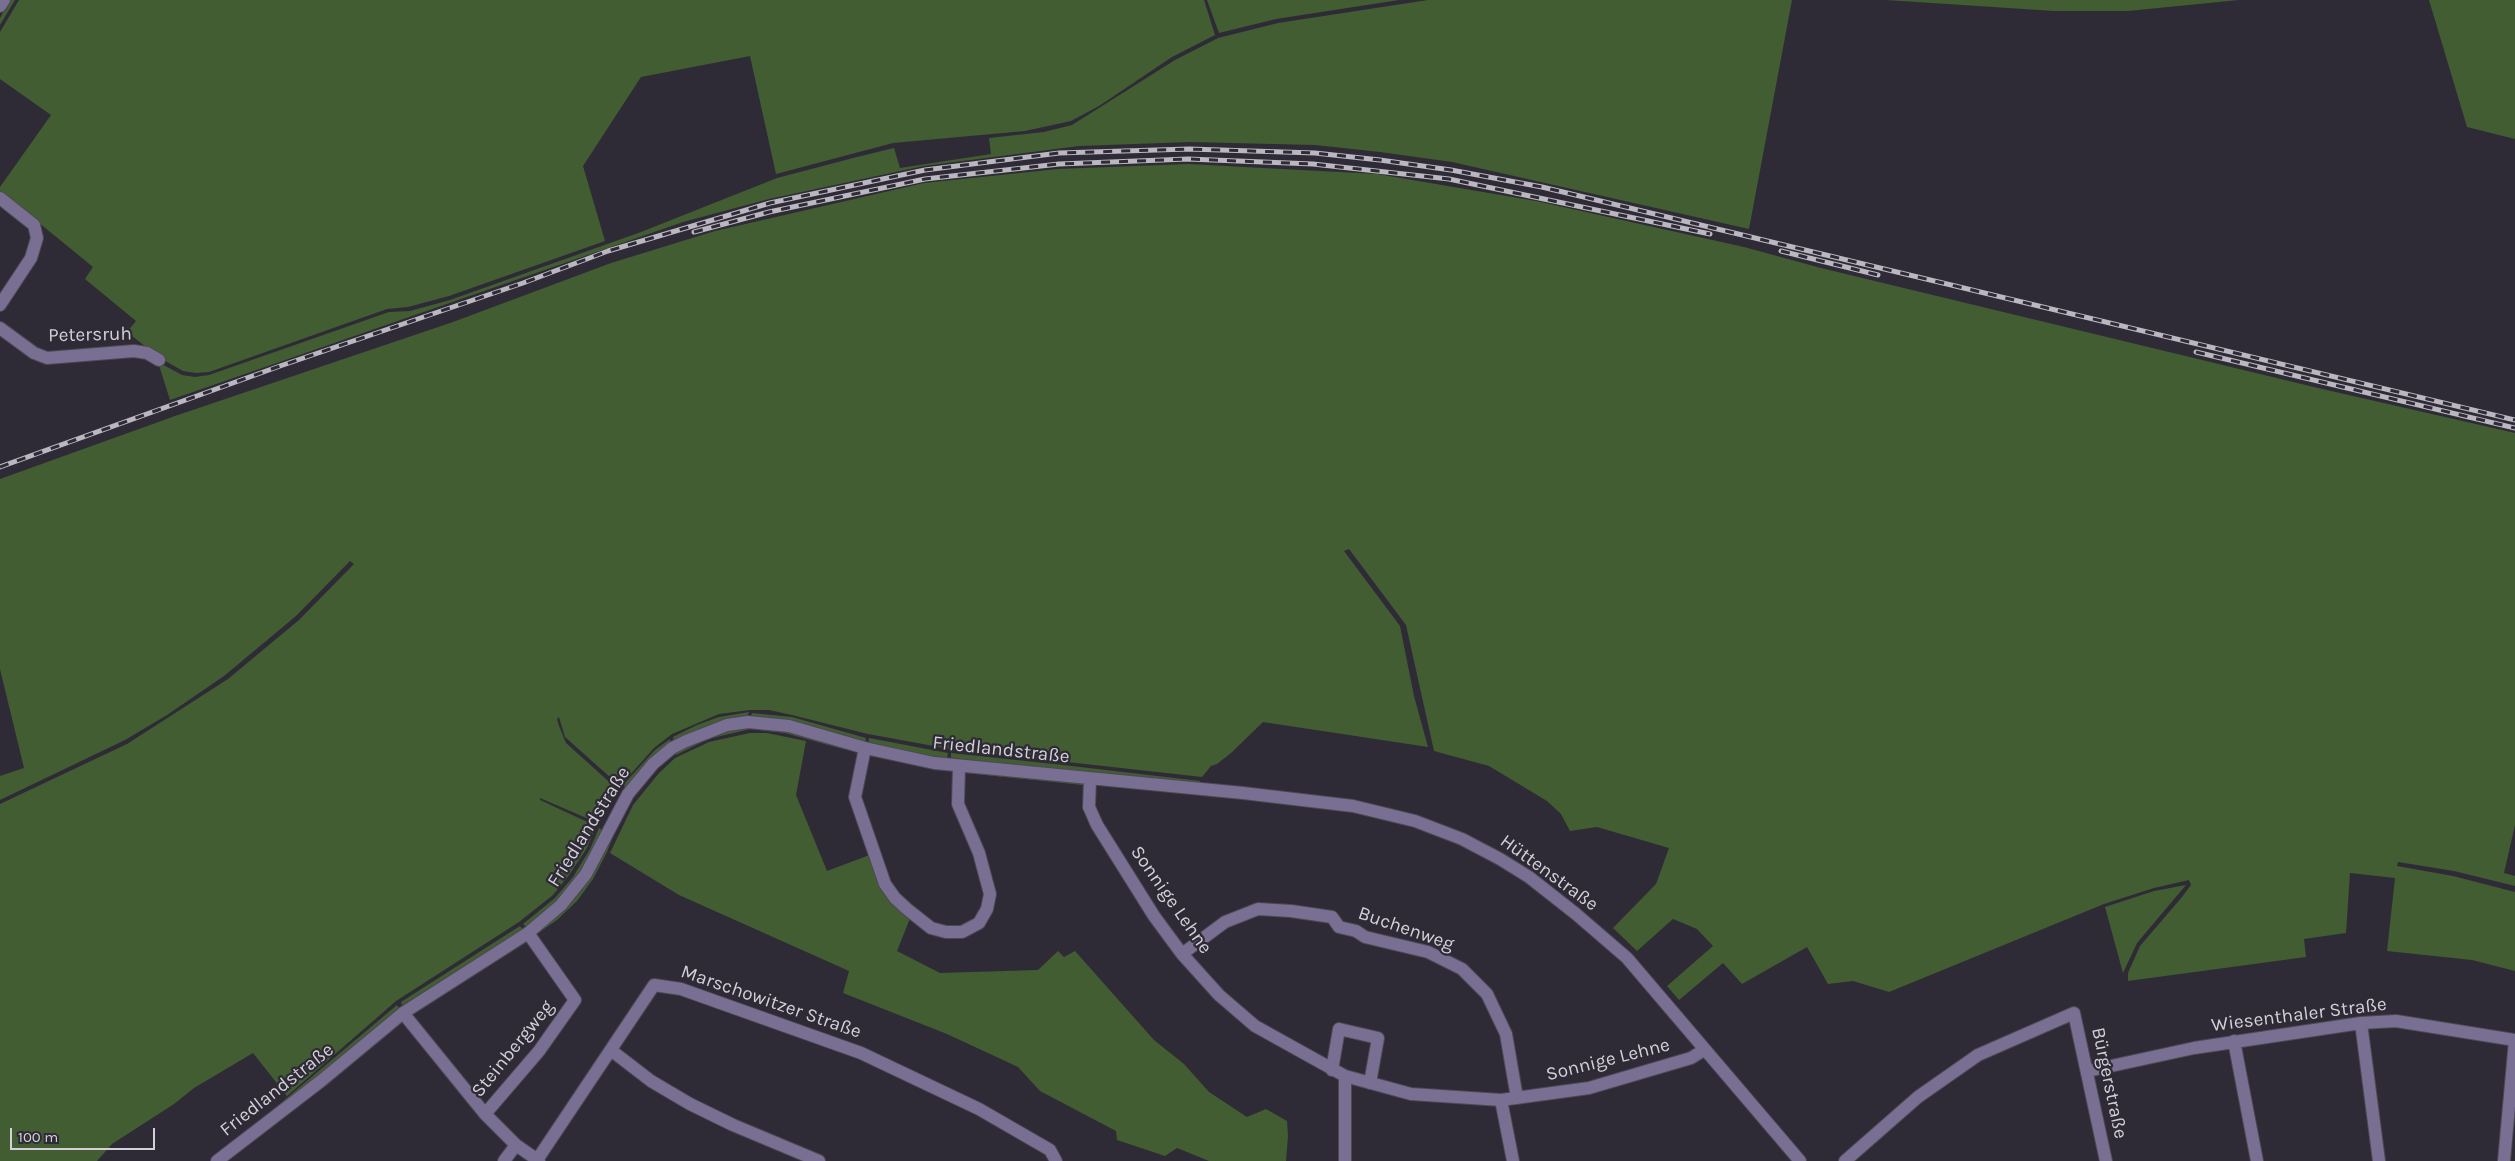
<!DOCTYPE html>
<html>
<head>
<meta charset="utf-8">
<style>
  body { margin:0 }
  #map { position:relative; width:2515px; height:1161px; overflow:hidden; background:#2e2b37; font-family:Karla,sans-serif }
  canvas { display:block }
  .scale { position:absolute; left:10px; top:1128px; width:145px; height:22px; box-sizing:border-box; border:2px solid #d3d0d8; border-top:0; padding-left:6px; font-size:15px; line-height:18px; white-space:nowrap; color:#d3d0d8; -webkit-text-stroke:4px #2e2b37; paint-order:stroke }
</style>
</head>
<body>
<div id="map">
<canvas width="2515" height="1161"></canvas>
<div class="scale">100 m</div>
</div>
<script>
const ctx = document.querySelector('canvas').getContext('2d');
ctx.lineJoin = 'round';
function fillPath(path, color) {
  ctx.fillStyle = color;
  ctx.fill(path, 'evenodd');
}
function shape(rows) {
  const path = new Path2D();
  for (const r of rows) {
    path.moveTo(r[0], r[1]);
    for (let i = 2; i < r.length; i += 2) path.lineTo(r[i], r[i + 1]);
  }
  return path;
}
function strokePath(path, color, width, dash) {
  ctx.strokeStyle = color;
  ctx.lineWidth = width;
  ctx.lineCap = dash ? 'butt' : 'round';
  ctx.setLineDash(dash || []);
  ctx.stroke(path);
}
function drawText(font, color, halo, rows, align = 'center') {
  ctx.font = font + ' Karla,sans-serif';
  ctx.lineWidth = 4.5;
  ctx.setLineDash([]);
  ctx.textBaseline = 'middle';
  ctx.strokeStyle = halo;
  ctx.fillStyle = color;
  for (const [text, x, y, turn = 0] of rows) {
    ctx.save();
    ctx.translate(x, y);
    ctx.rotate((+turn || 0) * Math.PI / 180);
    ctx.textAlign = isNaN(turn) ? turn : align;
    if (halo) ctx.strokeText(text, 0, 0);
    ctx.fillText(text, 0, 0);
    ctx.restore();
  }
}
fillPath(shape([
  [10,0,15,0,0,25,0,18],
  [19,0,1204,0,1215,35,1172,57,1099,106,1071,121,1025,131,893,143,776,174,750,56,641,77,583,166,605,241,449,296,408,307,387,309,209,372,196,373,183,371,160,358,127,332,136,321,85,279,93,267,0,191,0,187,51,115,0,79,0,32],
  [1207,0,1399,0,1276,19,1219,33],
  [1428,0,1792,0,1749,229,1452,162,1380,152,1315,145,1190,142,1079,146,924,166,769,199,683,222,170,400,158,362,182,375,195,377,209,375,389,312,410,311,450,300,641,232,777,178,857,157,894,148,900,168,991,154,989,138,1044,132,1072,125,1175,60,1218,38,1278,23],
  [1886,0,2239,0,2128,11,2054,11],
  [2429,0,2515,0,2515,139,2467,127],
  [1188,164,1377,174,1536,201,1744,247,1821,268,2318,388,2515,433,2515,825,2504,873,2515,876,2515,886,2454,871,2398,862,2397,866,2453,876,2515,892,2515,971,2472,960,2387,951,2395,878,2350,873,2346,933,2304,939,2306,957,2128,981,2128,973,2140,946,2182,897,2191,885,2189,880,2154,888,2104,904,1889,992,1853,981,1828,984,1807,947,1742,984,1723,963,1679,1000,1667,986,1713,946,1697,929,1673,919,1637,951,1613,928,1656,884,1669,848,1597,827,1570,831,1561,814,1547,801,1489,766,1434,751,1406,625,1349,549,1344,551,1400,626,1414,696,1428,747,1263,722,1231,753,1217,764,1211,766,1202,777,950,749,868,734,792,715,769,710,750,710,719,714,672,734,654,748,620,786,565,737,559,717,557,719,559,726,566,743,617,789,598,823,540,798,540,800,596,826,587,848,569,875,553,895,519,922,396,1001,287,1096,253,1053,194,1088,174,1104,112,1144,97,1161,0,1161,0,804,127,744,228,679,299,620,354,564,350,561,296,616,224,676,167,715,125,740,0,800,0,776,24,768,0,669,0,479,175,416,453,322,611,263,715,231,924,183,1058,169],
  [749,712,747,717,726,720,704,727,674,742,673,737,697,725,719,717],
  [752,713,792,717,866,738,865,743,751,717],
  [749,726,786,730,843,747,843,749,785,733,750,729,708,739,676,755,674,752,707,735],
  [750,733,767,733,806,741,796,795,827,871,872,854,911,916,897,951,940,973,1038,970,1058,951,1064,957,1075,951,1154,1040,1184,1064,1209,1092,1247,1117,1266,1109,1287,1121,1288,1136,1286,1161,1209,1161,1177,1148,1165,1156,1117,1140,1116,1131,1040,1091,1018,1067,947,1034,843,993,849,971,679,895,610,853,633,805,659,773,675,758,709,742],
  [869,738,948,753,947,758,910,753,868,744],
  [670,739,670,744,625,787,623,785,655,750],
  [951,753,1063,765,1200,781,1198,785,951,758],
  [967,769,1084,781,1083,785,966,773],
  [599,828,602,830,582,871,558,902,527,928,523,924,555,898,573,877,590,849],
  [612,833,614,834,607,852,593,879,577,901,557,920,534,936],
  [2186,885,2137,943,2123,973,2105,907,2154,891],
  [520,926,523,930,489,953,402,1005,401,1002],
  [397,1005,399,1008,318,1078,256,1124]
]), '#425d31');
const minor = shape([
  [0,6,4,0],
  [0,198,34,225,37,238,31,258,0,305],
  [0,328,34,353,47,358,134,351,147,353,159,360],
  [865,748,855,797,885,884,895,898,907,909,931,928,946,932,962,932,979,923,987,909,990,894,979,853,958,804,959,766],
  [1090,779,1089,807,1097,825,1154,916,1182,954,1219,995,1255,1026,1345,1076,1411,1094,1501,1100,1589,1088,1691,1058,1704,1050],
  [1182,954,1225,922,1258,909,1291,911,1332,917,1339,927,1356,931,1365,937,1428,952,1462,969,1487,994,1506,1034,1517,1098],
  [403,1013,485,1114,516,1145,539,1161],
  [2361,1023,2379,1161],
  [2234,1041,2257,1161],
  [612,1051,651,1081,690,1104,733,1125,819,1161],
  [1332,1070,1339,1029,1378,1038,1370,1083],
  [2088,1071,2194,1048,2361,1023,2396,1021,2515,1040],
  [1501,1100,1513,1161],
  [485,1114,539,1051,575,1000,528,933],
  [537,1160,654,985,681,989,861,1053,979,1109,1050,1150,1056,1161],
  [217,1161,321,1081,403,1013,528,933,561,905,586,874,628,794,653,764,672,748,686,741,727,725,748,722,789,726,865,748,934,763,1243,793,1353,806,1415,821,1462,839,1500,859,1529,877,1576,914,1627,958,1800,1161],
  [504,1161,516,1145],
  [1345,1161,1345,1076],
  [1845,1161,1918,1097,1978,1055,2074,1013,2106,1161],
  [2504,1161,2515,1040]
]);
strokePath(minor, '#4c4954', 14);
strokePath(minor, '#796f92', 12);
const rail = shape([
  [694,232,769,212,925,179,1059,164,1188,159,1313,164,1449,179,1710,234],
  [1781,251,1878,275],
  [2196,352,2515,428],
  [0,467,280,366,523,283,608,251,770,203,925,170,1059,153,1189,149,1315,153,1380,160,1451,170,1542,187,2515,420]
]);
strokePath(rail, '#bab7c0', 5);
strokePath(rail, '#2e2b37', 3, [9]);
drawText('19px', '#d3d0d8', '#2e2b37', [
  ["Petersruh",90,335,-1],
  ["Friedlandstraße",1001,750,6],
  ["Friedlandstraße",589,827,-58],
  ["Hüttenstraße",1549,873,36],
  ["Sonnige Lehne",1171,900,55],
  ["Buchenweg",1406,929,19],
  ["Marschowitzer Straße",771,1002,19],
  ["Wiesenthaler Straße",2299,1015,-7],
  ["Steinbergweg",513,1049,-51],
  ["Sonnige Lehne",1608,1060,-14],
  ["Bürgerstraße",2109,1083,78],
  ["Friedlandstraße",277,1090,-38]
]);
</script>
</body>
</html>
